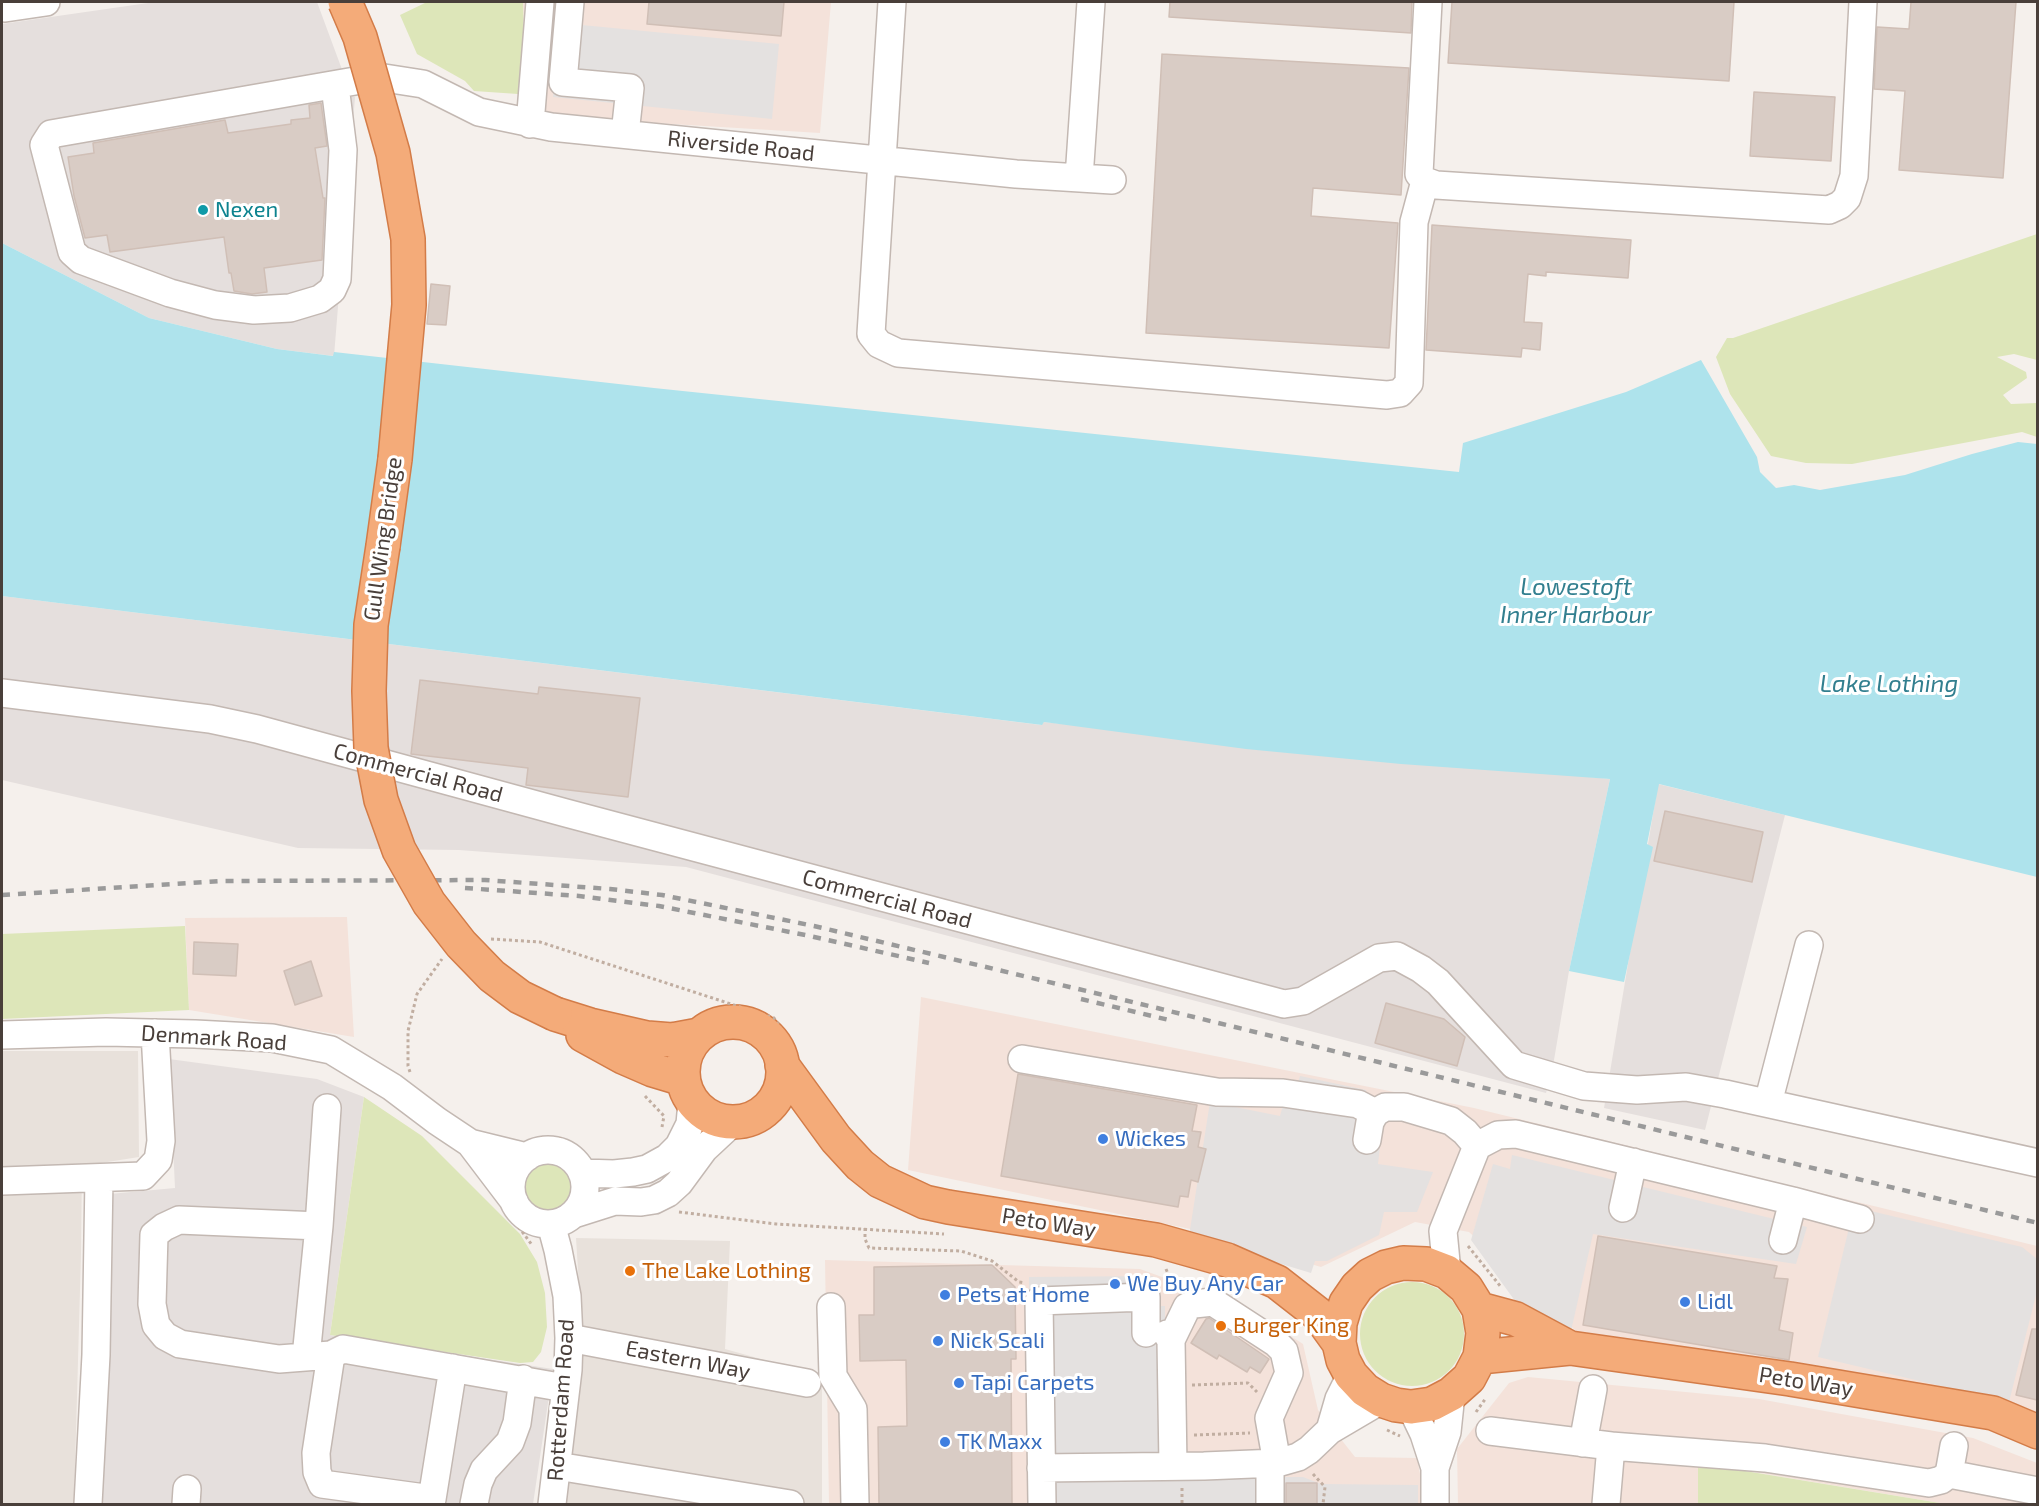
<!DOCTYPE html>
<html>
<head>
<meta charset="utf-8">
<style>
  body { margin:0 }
  #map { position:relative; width:2039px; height:1506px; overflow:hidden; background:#f5f0ec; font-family:"Exo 2",sans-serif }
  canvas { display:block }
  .frame { position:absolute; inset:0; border:3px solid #493f3a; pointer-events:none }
</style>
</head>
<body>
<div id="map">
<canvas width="2039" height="1506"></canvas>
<div class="frame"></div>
</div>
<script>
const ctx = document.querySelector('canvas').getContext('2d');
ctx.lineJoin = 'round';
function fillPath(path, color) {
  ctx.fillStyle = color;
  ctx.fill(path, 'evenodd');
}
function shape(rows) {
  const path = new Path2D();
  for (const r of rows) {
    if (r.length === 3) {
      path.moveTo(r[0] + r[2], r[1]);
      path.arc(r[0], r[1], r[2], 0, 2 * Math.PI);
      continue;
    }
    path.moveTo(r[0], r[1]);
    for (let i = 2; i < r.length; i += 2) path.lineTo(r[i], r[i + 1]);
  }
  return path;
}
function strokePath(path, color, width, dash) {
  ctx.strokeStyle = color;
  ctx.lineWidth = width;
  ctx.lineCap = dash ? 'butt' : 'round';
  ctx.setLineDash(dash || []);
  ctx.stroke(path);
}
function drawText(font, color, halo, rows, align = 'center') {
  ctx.font = font + ' "Exo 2",sans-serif';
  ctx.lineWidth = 6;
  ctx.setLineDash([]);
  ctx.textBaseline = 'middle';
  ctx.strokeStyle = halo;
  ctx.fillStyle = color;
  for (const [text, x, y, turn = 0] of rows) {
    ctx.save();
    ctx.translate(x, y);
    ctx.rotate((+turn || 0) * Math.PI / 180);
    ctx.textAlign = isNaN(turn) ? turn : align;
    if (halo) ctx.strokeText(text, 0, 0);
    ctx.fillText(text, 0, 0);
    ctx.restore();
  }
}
fillPath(shape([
  [2,1051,138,1051,139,1157,82,1166,81,1254,74,1504,2,1504],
  [576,1238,730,1241,725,1349,822,1376,822,1504,557,1504,581,1318]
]), '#e8e1db');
fillPath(shape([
  [523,2,831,2,820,133,539,116,518,91,524,36],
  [347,917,354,1037,189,1010,185,918],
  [921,997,1474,1108,2037,1246,2037,1414,1577,1332,1469,1232,1415,1222,1321,1267,1195,1230,908,1170],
  [825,1260,1140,1269,1247,1308,1303,1344,1318,1410,1355,1457,1417,1458,1421,1479,1421,1504,829,1504],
  [1528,1377,1759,1399,1973,1438,2037,1463,2037,1504,1946,1504,1699,1463,1698,1504,1458,1504,1457,1449,1509,1383]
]), '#f4e2da');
fillPath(shape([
  [155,2,317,2,347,83,349,97,355,97,334,356,277,349,149,318,2,243,2,24],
  [2,596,1041,725,1044,722,1610,779,1569,971,1554,1060,1546,1093,686,867,459,850,298,848,2,780],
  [1658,784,1785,815,1705,1130,1604,1108],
  [169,1059,317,1079,364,1097,330,1335,553,1369,533,1504,79,1504,88,1196,175,1188]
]), '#e5dfdd');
fillPath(shape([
  [427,2,523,2,524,36,518,94,474,91,465,81,417,54,400,15],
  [2037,234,2037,360,2014,354,1997,357,2026,372,2027,378,2003,395,2011,404,2037,403,2037,437,2022,432,1852,464,1806,463,1771,456,1730,394,1716,357,1727,338,1733,338],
  [185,926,189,1010,2,1019,2,934],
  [364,1097,422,1136,520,1234,537,1262,545,1293,547,1327,541,1352,533,1362,520,1363,330,1335],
  [547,1187,24],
  [1412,1334,52],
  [1698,1463,1739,1470,1946,1504,1698,1504]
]), '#dde6b9');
fillPath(shape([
  [561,23,779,44,772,119,553,97],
  [1300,1076,1366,1090,1364,1101,1385,1103,1378,1164,1433,1172,1417,1212,1384,1212,1379,1235,1327,1261,1315,1261,1311,1273,1189,1236,1210,1102,1280,1116,1288,1087,1296,1090],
  [1512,1155,1807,1227,1796,1264,1593,1234,1571,1331,1523,1312,1471,1240,1493,1164,1510,1169],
  [1854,1207,2022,1247,2037,1259,2037,1291,2009,1402,1818,1357],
  [1153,1276,1154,1306,1165,1306,1165,1458,1174,1477,1303,1477,1321,1484,1418,1485,1418,1504,1030,1504,1029,1277]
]), '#e4e1e0');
fillPath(shape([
  [2,243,149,318,277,349,333,356,334,352,654,388,1459,472,1463,443,1626,392,1701,360,1757,457,1760,472,1776,488,1794,485,1820,490,1905,475,1972,454,2018,442,2037,444,2037,877,1659,784,1647,844,1653,847,1624,982,1569,971,1610,779,1401,764,1246,749,1044,722,1042,725,2,596]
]), '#aee3ec');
const building = shape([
  [649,2,784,2,781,36,647,24,649,2],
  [1170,2,1412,2,1411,33,1169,17,1170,2],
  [1452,2,1734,2,1729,81,1448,63,1452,2],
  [1911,2,2016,2,2003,178,1899,170,1905,91,1874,89,1877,27,1909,29,1911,2],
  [1162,54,1409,68,1401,195,1313,188,1311,216,1398,223,1389,348,1146,333,1162,54],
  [1754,92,1835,97,1831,161,1750,156,1754,92],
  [321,103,327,146,315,148,323,198,325,198,322,260,264,268,267,292,252,294,234,291,231,273,229,273,224,237,110,252,107,235,85,238,74,196,68,157,94,153,93,143,225,120,228,133,291,124,291,120,310,118,309,105,321,103],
  [1432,225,1631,240,1628,278,1546,272,1546,276,1528,274,1524,322,1542,323,1540,350,1522,348,1521,357,1426,350,1432,225],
  [431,284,450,286,446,325,427,324,431,284],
  [420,680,538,694,539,687,640,698,628,797,526,785,528,768,411,754,420,680],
  [1665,811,1763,832,1752,882,1654,861,1665,811],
  [194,942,238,944,236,976,193,974,194,942],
  [311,961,322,996,295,1005,284,971,311,961],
  [1386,1003,1444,1019,1465,1037,1457,1066,1375,1043,1386,1003],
  [1018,1074,1197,1105,1192,1131,1201,1132,1198,1147,1206,1149,1198,1182,1191,1180,1188,1197,1180,1196,1178,1207,1001,1176,1018,1074],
  [1598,1236,1777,1266,1774,1278,1788,1279,1779,1330,1793,1333,1789,1360,1583,1325,1598,1236],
  [992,1265,1015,1287,1016,1359,1011,1359,1012,1504,879,1504,878,1427,907,1426,906,1360,860,1361,859,1315,874,1315,874,1267,992,1265],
  [1209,1318,1269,1359,1260,1373,1250,1367,1247,1372,1219,1355,1217,1359,1191,1343,1206,1319,1209,1318],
  [2032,1329,2037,1329,2037,1400,2016,1395,2032,1329],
  [1286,1483,1317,1483,1317,1504,1286,1504,1286,1483]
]);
fillPath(building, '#d9ccc5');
strokePath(building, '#d0bfb6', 1.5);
const minor = shape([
  [570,2,563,82,630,88,625,134],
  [892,2,871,334,879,344,898,353,1387,395,1400,393,1409,383,1414,222,1425,181],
  [1428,2,1419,174,1425,181,1436,185,1829,210,1840,205,1847,198,1854,176,1863,2],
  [5,8,46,2],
  [335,86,343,150,337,279,332,290,320,299,290,308,254,310,215,305,170,293,81,260,72,252,44,145,51,134,378,77,423,84,479,112,551,127,1016,174,1112,180],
  [530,124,540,2],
  [1079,178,1091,2],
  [2,693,210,719,257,729,566,813,1284,1004,1303,1001,1379,958,1397,956,1421,969,1438,982,1514,1065,1584,1086,1637,1090,1686,1087,1725,1094,2038,1163],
  [2,1035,106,1032,195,1034,272,1038,331,1050,392,1087,437,1121,470,1143,527,1157],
  [1022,1059,1217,1092,1283,1093,1358,1104,1375,1113],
  [1768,1103,1809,945],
  [1367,1140,1370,1122,1375,1113,1385,1107,1404,1107,1451,1121,1465,1132,1477,1146],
  [470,1143,514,1201],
  [548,1187,37],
  [582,1173,614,1174,633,1172,647,1169,667,1158,679,1146,690,1124,692,1102],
  [2,1181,143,1176,158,1160,161,1141,155,1033],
  [1623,1208,1633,1162],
  [574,1214,615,1201,641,1202,654,1200,668,1193,679,1183,704,1149,733,1122],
  [551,1224,558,1250,567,1296,569,1338,568,1370,552,1504],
  [319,1226,179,1220,164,1227,154,1235,152,1304,156,1325,165,1336,180,1344,279,1359,331,1355,343,1349,565,1388],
  [1783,1240,1793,1201],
  [1447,1272,1443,1231,1477,1146,1498,1135,1516,1134,1793,1201,1860,1219],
  [831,1307,833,1376,853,1409,855,1504],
  [1167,1334,1171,1340,1173,1466],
  [569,1338,807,1383],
  [1171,1340,1187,1307,1194,1304,1213,1302,1276,1343,1284,1351,1289,1373,1269,1418,1277,1463],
  [331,1355,316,1453,317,1472,322,1484,432,1499,453,1368],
  [306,1357,319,1226,327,1108],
  [1411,1407,1424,1434,1435,1468],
  [1330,1430,1339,1399,1351,1375],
  [1490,1431,1611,1446],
  [1583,1443,1593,1389],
  [1270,1464,1270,1504],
  [557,1466,790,1504],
  [1041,1468,1204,1466,1277,1463,1298,1457,1309,1450,1330,1430,1381,1400],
  [1949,1474,2038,1491],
  [88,1504,96,1355,99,1178],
  [186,1504,187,1489],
  [474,1504,478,1484,484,1470,510,1442,517,1423,523,1379],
  [1042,1504,1039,1301,1146,1297,1146,1333],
  [1435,1504,1435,1468,1447,1432,1451,1394],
  [1606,1504,1611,1446,1765,1458,1929,1483,1941,1480,1949,1474,1954,1446]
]);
const highway = shape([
  [383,546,395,459],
  [555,1014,590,1025,647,1038,672,1040,699,1035],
  [733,1072,50],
  [583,1035,623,1057,653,1070,683,1079],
  [782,1065,836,1139,860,1165,880,1181,925,1202,948,1207,1156,1240,1227,1260,1277,1282,1318,1314,1339,1343,1343,1360,1351,1375,1365,1390,1381,1400,1396,1405,1411,1407,1432,1404,1451,1394,1469,1378,1480,1357,1483,1333,1479,1309,1466,1288,1447,1272,1426,1264,1403,1263,1386,1267,1370,1275,1357,1287,1346,1303,1340,1323,1339,1343],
  [1479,1309,1516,1319,1570,1348],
  [1480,1357,1570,1348,1790,1379,1993,1413,2038,1432]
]);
strokePath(minor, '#c3b8b2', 30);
strokePath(highway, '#d37c48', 36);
strokePath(shape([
  [491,939,540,942,774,1018,788,1040],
  [410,1072,408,1066,408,1031,417,994,442,959],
  [645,1096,664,1116,662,1127],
  [541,1138,562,1139,578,1151],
  [679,1212,776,1224,944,1234],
  [515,1222,532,1245],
  [865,1228,865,1239,869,1248,961,1251,992,1261,1019,1282,1025,1283],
  [1468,1246,1501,1287],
  [1166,1269,1171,1281,1172,1291],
  [1192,1385,1248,1383,1257,1392],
  [1476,1412,1486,1398],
  [1387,1430,1400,1436],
  [1194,1435,1250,1433],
  [1313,1474,1325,1487,1323,1504],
  [1182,1488,1182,1504]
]), '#c1aea1', 3, [3, 3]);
strokePath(minor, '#fff', 27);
strokePath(highway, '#f4ab79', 33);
strokePath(shape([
  [465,888,579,896,659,906,810,936,929,963],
  [2,895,220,881,485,880,610,889,662,895,814,926,1120,999,2038,1223],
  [1081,999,1169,1020]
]), '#9a9a9a', 4.5, [8, 8]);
const highwayBridge = shape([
  [345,2,360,37,393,153,408,239,409,305,395,459],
  [383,546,371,625,369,691,371,748,381,800,399,850,429,903,461,944,492,976,520,997,555,1014]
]);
strokePath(highwayBridge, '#d37c48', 36, []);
strokePath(highwayBridge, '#f4ab79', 33);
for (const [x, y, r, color] of [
  [203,210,6,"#0f9aa8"],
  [1103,1139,6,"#3f7fe0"],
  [630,1271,6,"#e8710a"],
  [1115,1284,6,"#3f7fe0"],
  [945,1295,6,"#3f7fe0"],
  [1685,1302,6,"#3f7fe0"],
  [1221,1326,6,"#e8710a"],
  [938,1341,6,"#3f7fe0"],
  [959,1383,6,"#3f7fe0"],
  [945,1442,6,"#3f7fe0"]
]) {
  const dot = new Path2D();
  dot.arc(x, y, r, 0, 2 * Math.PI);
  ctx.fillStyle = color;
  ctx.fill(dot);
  strokePath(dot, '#fff', 2);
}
drawText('22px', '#493f3a', '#fff', [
  ["Riverside Road",741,146,6],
  ["Gull Wing Bridge",383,539,-82],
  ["Commercial Road",418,773,15],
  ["Commercial Road",887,899,15],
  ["Denmark Road",214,1038,4],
  ["Peto Way",1049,1223,9],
  ["Eastern Way",688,1360,11],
  ["Peto Way",1806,1382,9],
  ["Rotterdam Road",561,1400,-86]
]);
drawText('22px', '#0d838f', '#fff', [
  ["Nexen",215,210]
], 'left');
drawText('22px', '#366cbe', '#fff', [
  ["Wickes",1115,1139],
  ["We Buy Any Car",1127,1284],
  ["Pets at Home",957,1295],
  ["Lidl",1697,1302],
  ["Nick Scali",950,1341],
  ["Tapi Carpets",971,1383],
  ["TK Maxx",957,1442]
], 'left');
drawText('22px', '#c56008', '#fff', [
  ["The Lake Lothing",642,1271],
  ["Burger King",1233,1326]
], 'left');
drawText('italic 24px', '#327f8f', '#fff', [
  ["Lowestoft",1576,587],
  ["Inner Harbour",1576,615],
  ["Lake Lothing",1889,684]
]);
</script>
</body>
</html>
